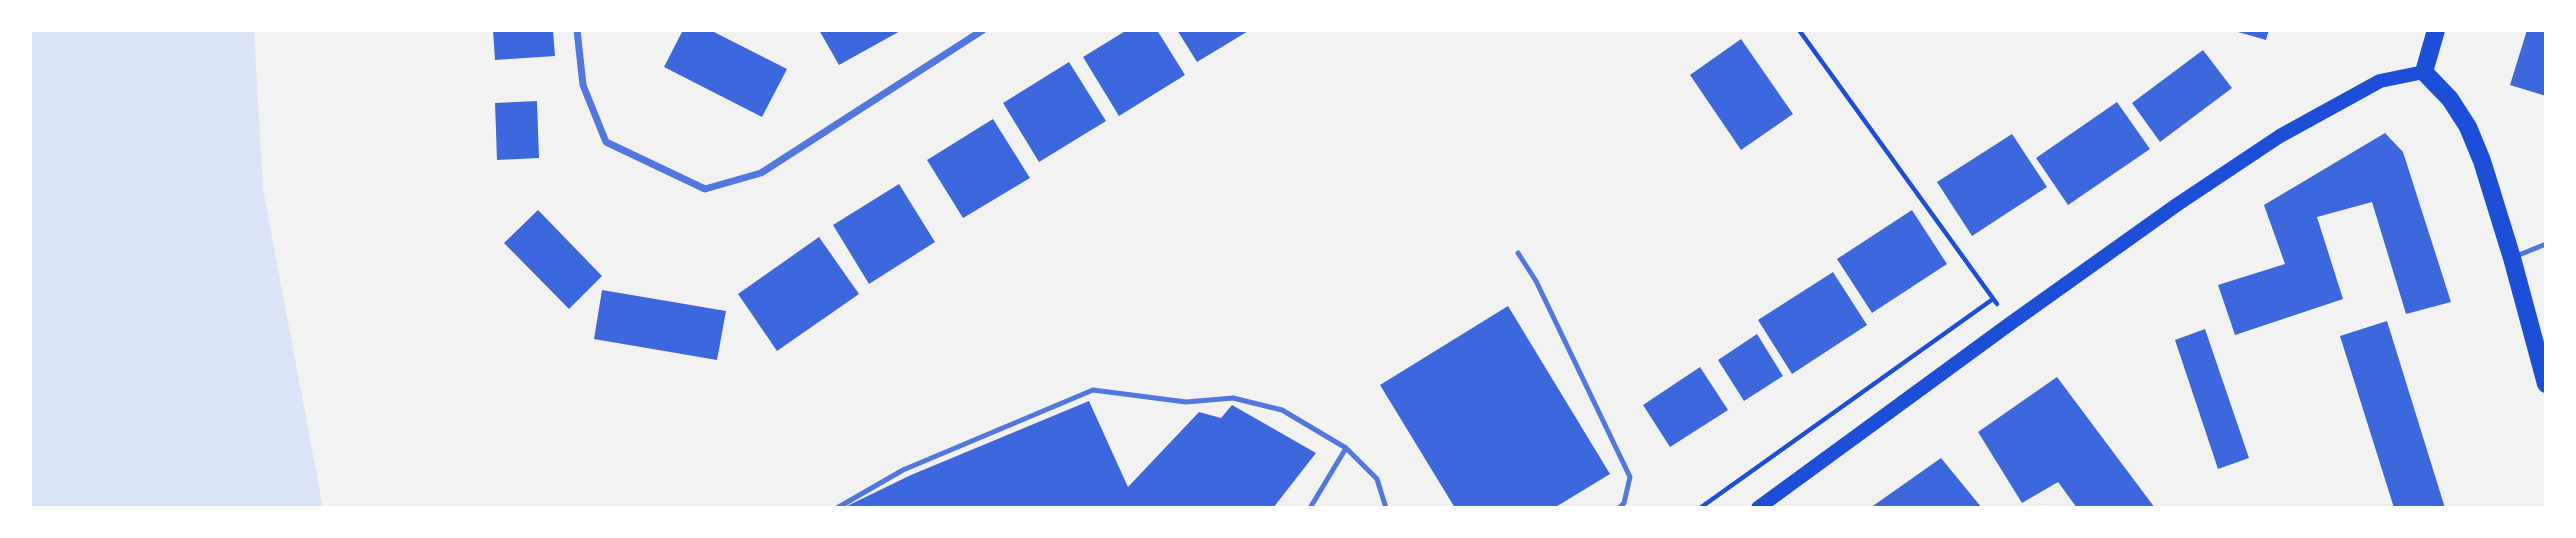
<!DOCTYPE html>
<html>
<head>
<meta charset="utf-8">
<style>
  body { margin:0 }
  #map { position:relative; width:2576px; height:538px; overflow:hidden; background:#f2f2f2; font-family:Helvetica,sans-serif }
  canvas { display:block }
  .frame { position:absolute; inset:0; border:32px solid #fff; pointer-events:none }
</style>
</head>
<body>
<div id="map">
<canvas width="2576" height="538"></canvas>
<div class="frame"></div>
</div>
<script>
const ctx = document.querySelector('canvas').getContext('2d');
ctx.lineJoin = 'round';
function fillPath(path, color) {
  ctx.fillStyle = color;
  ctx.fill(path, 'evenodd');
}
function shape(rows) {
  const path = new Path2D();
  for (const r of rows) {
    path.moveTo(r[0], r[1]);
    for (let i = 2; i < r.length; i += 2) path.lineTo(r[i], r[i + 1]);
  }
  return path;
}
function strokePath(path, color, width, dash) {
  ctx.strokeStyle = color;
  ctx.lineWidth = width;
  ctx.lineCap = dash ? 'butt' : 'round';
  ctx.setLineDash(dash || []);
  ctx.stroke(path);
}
fillPath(shape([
  [30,30,254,30,263,189,323,508,30,508]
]), '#dbe4f7');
fillPath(shape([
  [493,30,553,30,555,56,495,60],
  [683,30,710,30,787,69,762,117,664,67],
  [819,30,902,30,839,65],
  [1127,30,1157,30,1185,75,1119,116,1083,57],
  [1177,30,1250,30,1197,62],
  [2231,30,2269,30,2266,40],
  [2527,30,2546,30,2546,96,2510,85],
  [1741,39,1793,114,1741,150,1690,75],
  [2203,50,2232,88,2160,142,2132,103],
  [1069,62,1106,121,1039,162,1003,103],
  [537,101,539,158,497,160,495,103],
  [2117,102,2150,149,2068,205,2036,158],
  [993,119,1030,178,963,218,927,160],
  [2385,133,2403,152,2451,302,2406,314,2372,202,2317,217,2343,299,2235,335,2218,285,2285,264,2264,205],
  [2012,134,2047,187,1972,236,1937,182],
  [899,184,935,242,869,284,833,225],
  [538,210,602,276,569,309,504,243],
  [1912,210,1947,264,1872,313,1837,259],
  [819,237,859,294,777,351,738,294],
  [1833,272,1867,325,1792,374,1758,320],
  [602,290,726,311,717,360,594,339],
  [1508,306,1610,474,1554,508,1455,508,1380,385],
  [2387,321,2445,508,2394,508,2340,336],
  [2205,329,2249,458,2218,469,2175,340],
  [1757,334,1783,376,1744,401,1718,360],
  [1700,367,1728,410,1670,447,1643,405],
  [2057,377,2155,508,2077,508,2058,482,2022,503,1978,432],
  [1089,401,1128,487,1199,412,1221,418,1232,405,1316,453,1273,508,843,508,911,475],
  [1941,458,1982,508,1870,508]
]), '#3d67dc');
strokePath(shape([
  [1799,30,1997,304],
  [1700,508,1993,299]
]), '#1d4ed8', 4.5);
strokePath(shape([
  [1518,253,1536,281,1630,477,1624,503,1619,508],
  [2514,257,2546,244],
  [837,508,903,470,1093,390,1186,402,1233,398,1282,410,1346,448],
  [1310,508,1346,448,1377,479,1386,508]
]), '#5277de', 5);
strokePath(shape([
  [577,30,583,85,606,142,705,189,761,173,983,30]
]), '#5277de', 7);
strokePath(shape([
  [1758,508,2011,323,2178,204,2280,136,2380,81,2424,72]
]), '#1d4ed8', 14);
strokePath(shape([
  [2436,30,2424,72,2450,99,2468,127,2482,161,2512,258,2546,384]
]), '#1d4ed8', 18);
</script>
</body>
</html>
